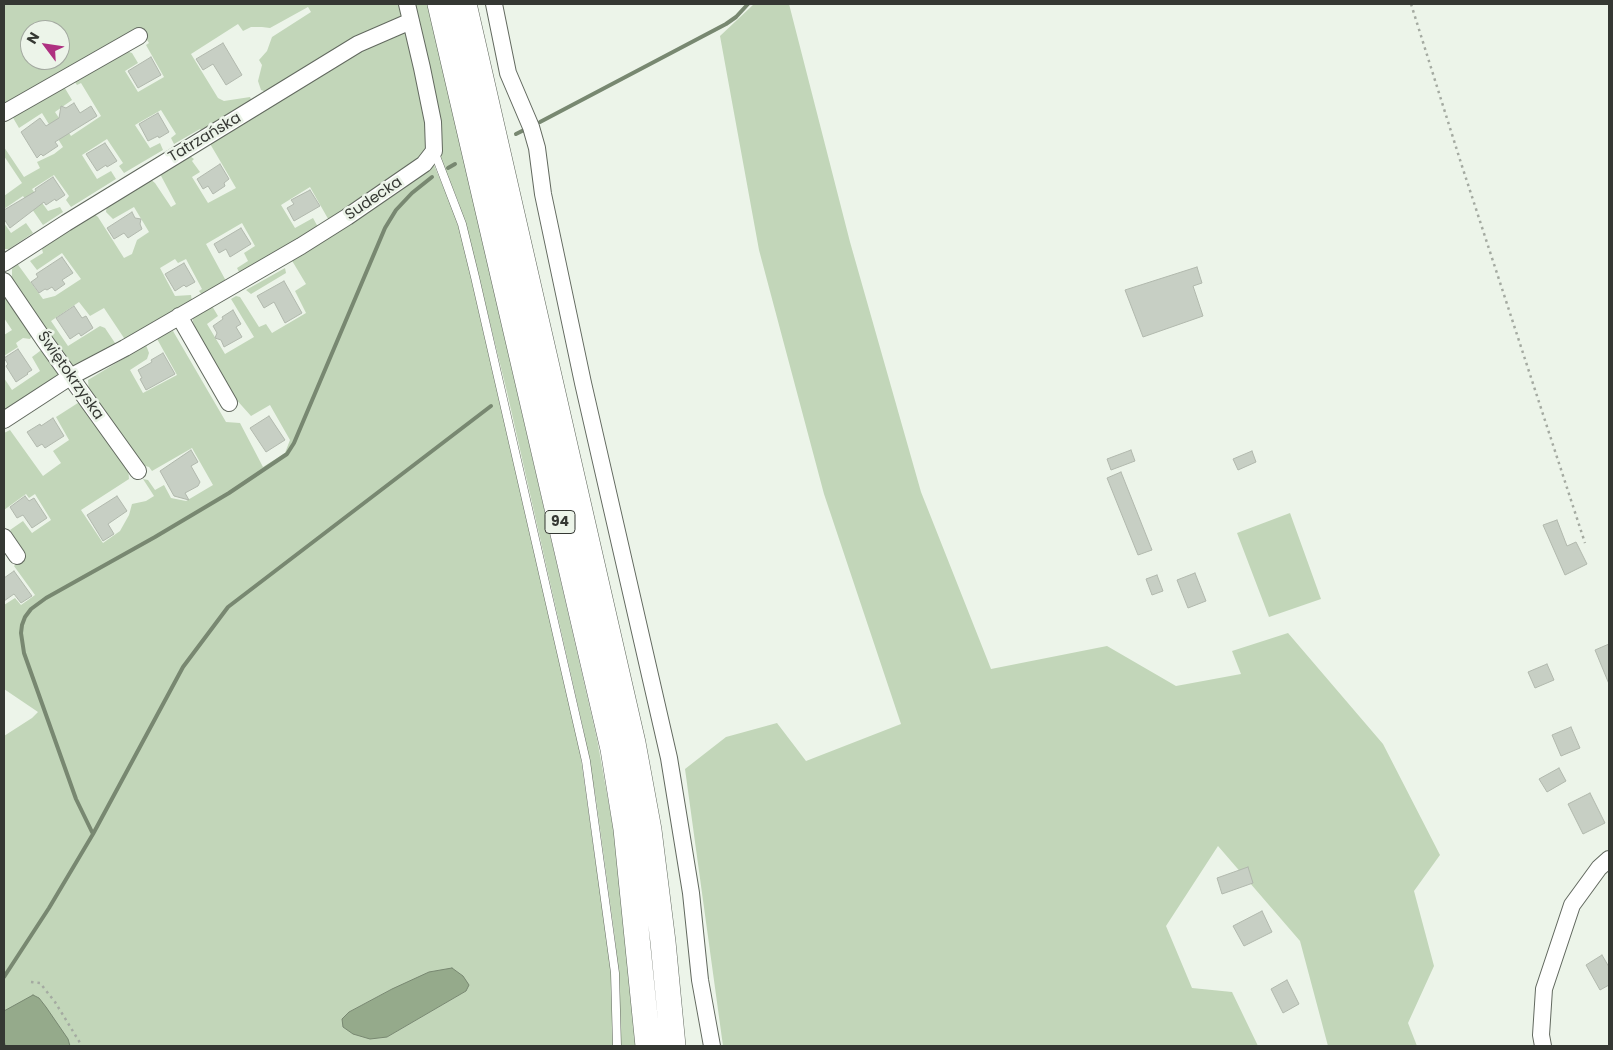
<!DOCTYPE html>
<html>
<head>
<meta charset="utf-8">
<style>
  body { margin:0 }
  #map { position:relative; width:1613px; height:1050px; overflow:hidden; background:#ecf4e9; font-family:Poppins,sans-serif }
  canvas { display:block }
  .frame { position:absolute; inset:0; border:5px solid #353833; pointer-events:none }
  .north { position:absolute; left:20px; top:20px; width:50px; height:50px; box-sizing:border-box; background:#ecf4e9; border:1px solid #a3a9a0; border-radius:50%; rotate:301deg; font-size:14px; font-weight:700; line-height:20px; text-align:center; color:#353833 }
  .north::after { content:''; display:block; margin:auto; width:18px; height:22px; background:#ae3080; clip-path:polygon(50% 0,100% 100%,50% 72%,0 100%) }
</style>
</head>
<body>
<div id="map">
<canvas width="1613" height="1050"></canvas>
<div class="frame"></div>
<div class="north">N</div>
</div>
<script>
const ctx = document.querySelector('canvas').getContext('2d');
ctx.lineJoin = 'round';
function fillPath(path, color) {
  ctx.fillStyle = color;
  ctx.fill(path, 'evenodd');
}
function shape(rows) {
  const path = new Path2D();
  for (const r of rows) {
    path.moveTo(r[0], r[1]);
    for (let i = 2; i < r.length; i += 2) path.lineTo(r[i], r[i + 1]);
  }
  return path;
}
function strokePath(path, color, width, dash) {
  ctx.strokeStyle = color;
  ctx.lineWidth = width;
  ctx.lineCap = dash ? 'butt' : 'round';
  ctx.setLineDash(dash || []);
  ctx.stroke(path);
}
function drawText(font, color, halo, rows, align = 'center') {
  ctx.font = font + ' Poppins,sans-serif';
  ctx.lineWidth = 5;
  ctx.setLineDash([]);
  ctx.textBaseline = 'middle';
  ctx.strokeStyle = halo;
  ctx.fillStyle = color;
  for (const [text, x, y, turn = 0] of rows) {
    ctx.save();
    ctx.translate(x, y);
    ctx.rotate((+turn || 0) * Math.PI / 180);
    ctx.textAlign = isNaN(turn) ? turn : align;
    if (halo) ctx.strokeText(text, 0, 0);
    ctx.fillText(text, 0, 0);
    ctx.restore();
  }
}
fillPath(shape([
  [4,4,404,4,402,15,396,19,269,93,261,90,258,81,262,65,259,60,267,51,272,37,311,12,308,7,270,28,262,27,251,27,243,31,238,24,191,54,218,98,224,101,250,97,253,104,203,132,200,129,174,144,171,138,176,134,161,110,135,125,150,148,160,143,163,150,124,173,119,166,123,163,107,139,82,155,97,179,111,171,116,179,71,207,66,200,69,196,54,175,32,189,48,211,60,207,63,212,43,225,23,196,4,209,4,196,22,183,4,156,4,147,24,177,40,168,37,162,54,154,63,147,42,113,19,128,12,116,63,85,72,100,55,112,71,136,101,116,81,83,77,85,73,79,124,50,132,53,138,63,125,71,138,92,164,77,146,45,149,43,140,29,4,109],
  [30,30,60,30,60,60,30,60],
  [411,4,428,4,597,739,615,838,637,1046,620,1046,620,999,615,939,596,799,583,728,507,392,470,242,458,201,440,157],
  [754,4,789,4,850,242,921,492,991,669,1107,646,1176,686,1241,674,1232,651,1288,633,1383,744,1440,855,1414,891,1434,966,1408,1023,1417,1046,1328,1046,1300,941,1218,846,1166,926,1192,988,1232,992,1258,1046,723,1046,685,769,726,737,777,723,806,761,901,724,824,494,759,250,720,36],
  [393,32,408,32,426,107,428,155,331,224,310,187,281,205,295,228,313,218,319,229,240,274,237,268,248,261,244,253,255,246,242,223,206,244,226,281,202,295,199,291,202,289,186,259,178,263,175,259,160,268,175,296,191,295,192,301,126,341,104,308,90,316,79,302,51,321,68,346,100,326,105,328,117,346,74,366,68,362,17,290,12,278,12,269,16,262,43,299,55,296,81,279,62,253,37,270,30,261,43,253,41,245,93,213,98,217,124,258,132,254,137,240,149,232,134,207,113,219,106,212,107,204,149,178,155,183,171,207,176,204,159,172,187,154,194,159,192,161,200,172,192,177,208,203,236,188,209,142],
  [434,165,456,217,467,260,580,752,611,970,613,1015,613,1046,4,1046,4,736,32,718,38,712,4,689,4,605,15,598,21,605,35,595,14,566,22,558,25,553,10,530,23,521,32,533,51,520,35,494,29,498,26,494,4,510,4,433,10,430,43,476,61,463,53,451,69,440,56,417,81,401,128,467,129,479,81,510,103,543,120,531,129,515,132,504,146,501,154,496,143,479,148,480,155,490,164,485,171,498,186,501,213,485,192,448,152,471,149,467,142,465,89,393,88,380,146,345,149,353,147,359,130,370,143,393,177,375,156,337,173,331,226,422,240,423,263,467,285,453,290,440,270,405,251,416,225,387,192,332,196,329,193,322,193,317,212,306,218,316,207,324,225,354,254,337,231,299,236,296,240,297,259,327,266,324,272,333,306,313,295,291,306,284,291,259,428,167],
  [392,989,466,991,387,1037,343,1019,349,1012],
  [4,223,11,233,26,223,33,233,9,249,4,249],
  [285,268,286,273,251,294,246,290],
  [4,290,34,332,30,339,23,338,16,343,18,347,4,356,4,335,12,330,4,318],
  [44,348,58,371,57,377,4,414,4,378,12,390,40,371,32,357],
  [1290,513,1321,599,1269,617,1237,533]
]), '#c2d6b9');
const water = shape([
  [452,968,463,976,469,985,466,991,387,1037,370,1039,353,1034,343,1027,342,1019,349,1012,392,989,429,972,452,968],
  [33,995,39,998,46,1007,68,1039,70,1046,6,1046,4,1042,4,1011,33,995]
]);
fillPath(water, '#95aa8b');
strokePath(water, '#788871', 1);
strokePath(shape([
  [540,122,726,24,736,17,748,4],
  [516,134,524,130],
  [448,168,455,164],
  [93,834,76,799,24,653,21,633,22,625,25,617,31,609,46,598,155,537,229,493,287,454,294,443,385,228,396,210,412,193,432,177],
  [4,977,49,908,93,834,183,667,228,607,491,406]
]), '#788871', 4);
const building = shape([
  [223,43,242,75,226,85,213,64,203,70,196,59,223,43],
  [151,57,161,75,138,88,128,71,151,57],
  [74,103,80,113,91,106,97,116,55,142,58,146,43,156,41,154,37,158,21,132,40,118,46,126,59,118,61,106,66,108,74,103],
  [158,113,169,132,159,138,158,136,148,141,139,124,158,113],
  [105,143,117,161,107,167,106,165,97,171,86,154,105,143],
  [220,164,229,179,224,183,225,186,213,194,208,186,203,189,197,179,220,164],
  [53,177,65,195,56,201,55,199,46,205,44,202,10,228,4,219,4,210,36,191,35,189,53,177],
  [310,190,320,206,294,221,287,208,294,204,291,200,310,190],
  [132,212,135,218,141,219,140,224,142,229,128,238,124,233,114,239,107,228,132,212],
  [241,228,251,244,230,257,226,249,219,253,214,244,241,228],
  [62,257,73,273,62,280,65,284,55,291,52,287,47,290,45,289,39,293,31,282,38,277,36,274,62,257],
  [184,263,195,282,186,287,184,285,175,291,165,274,184,263],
  [1197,267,1202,283,1193,286,1203,316,1143,337,1125,290,1197,267],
  [284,281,302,313,285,323,274,302,264,308,257,296,284,281],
  [74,306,82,318,86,316,93,328,81,336,79,333,70,339,56,318,74,306],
  [233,310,241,324,236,327,242,337,224,347,221,340,215,338,217,333,213,326,223,319,222,317,233,310],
  [18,349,32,370,27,373,28,374,16,382,6,366,8,364,4,358,18,349],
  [163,353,175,374,146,390,140,379,142,378,138,370,152,362,151,360,163,353],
  [269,416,285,440,266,452,250,428,269,416],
  [53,418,64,436,45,448,42,444,37,447,27,432,40,424,41,426,53,418],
  [191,450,198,462,191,466,200,482,198,486,185,493,189,500,174,496,160,471,191,450],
  [1131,450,1135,461,1111,470,1107,459,1131,450],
  [1252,451,1256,462,1238,470,1233,459,1252,451],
  [1121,472,1152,550,1138,555,1107,478,1121,472],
  [25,496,29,501,34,498,47,518,32,528,23,515,17,518,10,507,25,496],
  [117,496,127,511,108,524,114,534,103,541,87,515,117,496],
  [1557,520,1567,546,1576,542,1587,564,1565,575,1543,525,1557,520],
  [14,571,32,596,21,603,14,594,4,601,4,578,14,571],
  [1195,573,1206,601,1188,608,1177,580,1195,573],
  [1157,575,1163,591,1152,595,1146,579,1157,575],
  [1609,644,1609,684,1595,650,1609,644],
  [1547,664,1554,680,1535,688,1528,672,1547,664],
  [1571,727,1580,748,1561,756,1552,735,1571,727],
  [1559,768,1566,781,1547,792,1539,779,1559,768],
  [1590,793,1605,823,1583,834,1568,804,1590,793],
  [1248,867,1253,883,1222,894,1217,878,1248,867],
  [1262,911,1272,932,1244,946,1233,926,1262,911],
  [1602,955,1609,967,1609,985,1600,990,1586,965,1602,955],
  [1287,980,1299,1004,1283,1013,1271,989,1287,980]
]);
fillPath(building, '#c7cfc4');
strokePath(building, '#b1b8ad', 1);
const lane = shape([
  [434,151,462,224,475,277,586,761,615,973,617,1046]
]);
const street = shape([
  [494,4,508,73,531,127,537,148,543,194,583,383,669,758,691,893,700,980,712,1046],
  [4,113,139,36],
  [4,263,66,223,358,44,411,21],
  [4,281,44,340,138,471],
  [179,316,229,403],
  [4,420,70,377,125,348,301,246,347,217,424,164,434,151,433,122,422,68,407,4],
  [4,537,17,556],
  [1543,1046,1541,1035,1544,989,1572,905,1599,868,1609,859]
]);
const primary = shape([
  [440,4,613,749,626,829,648,1046],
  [464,4,633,743,649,830,663,942,673,1046]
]);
strokePath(lane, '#62695f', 9);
strokePath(street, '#62695f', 18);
strokePath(primary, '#62695f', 26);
strokePath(shape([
  [1411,4,1461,163,1585,543],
  [31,982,40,983,55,1002,82,1046]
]), '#a4aaa1', 2.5, [2.5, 4]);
strokePath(lane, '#fff', 8);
strokePath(street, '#fff', 16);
strokePath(primary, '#fff', 25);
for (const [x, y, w] of [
  [560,522,30]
]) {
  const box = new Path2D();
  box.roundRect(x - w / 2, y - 11.5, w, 23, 4);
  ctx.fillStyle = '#ecf4e9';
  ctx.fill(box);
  strokePath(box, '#353833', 1);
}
drawText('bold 14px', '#353833', null, [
  ["94",560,522]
]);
drawText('15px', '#353833', '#ecf4e9', [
  ["Tatrzańska",205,138,-31],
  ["Sudecka",374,199,-34],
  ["Świętokrzyska",70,376,55]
]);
</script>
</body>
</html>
